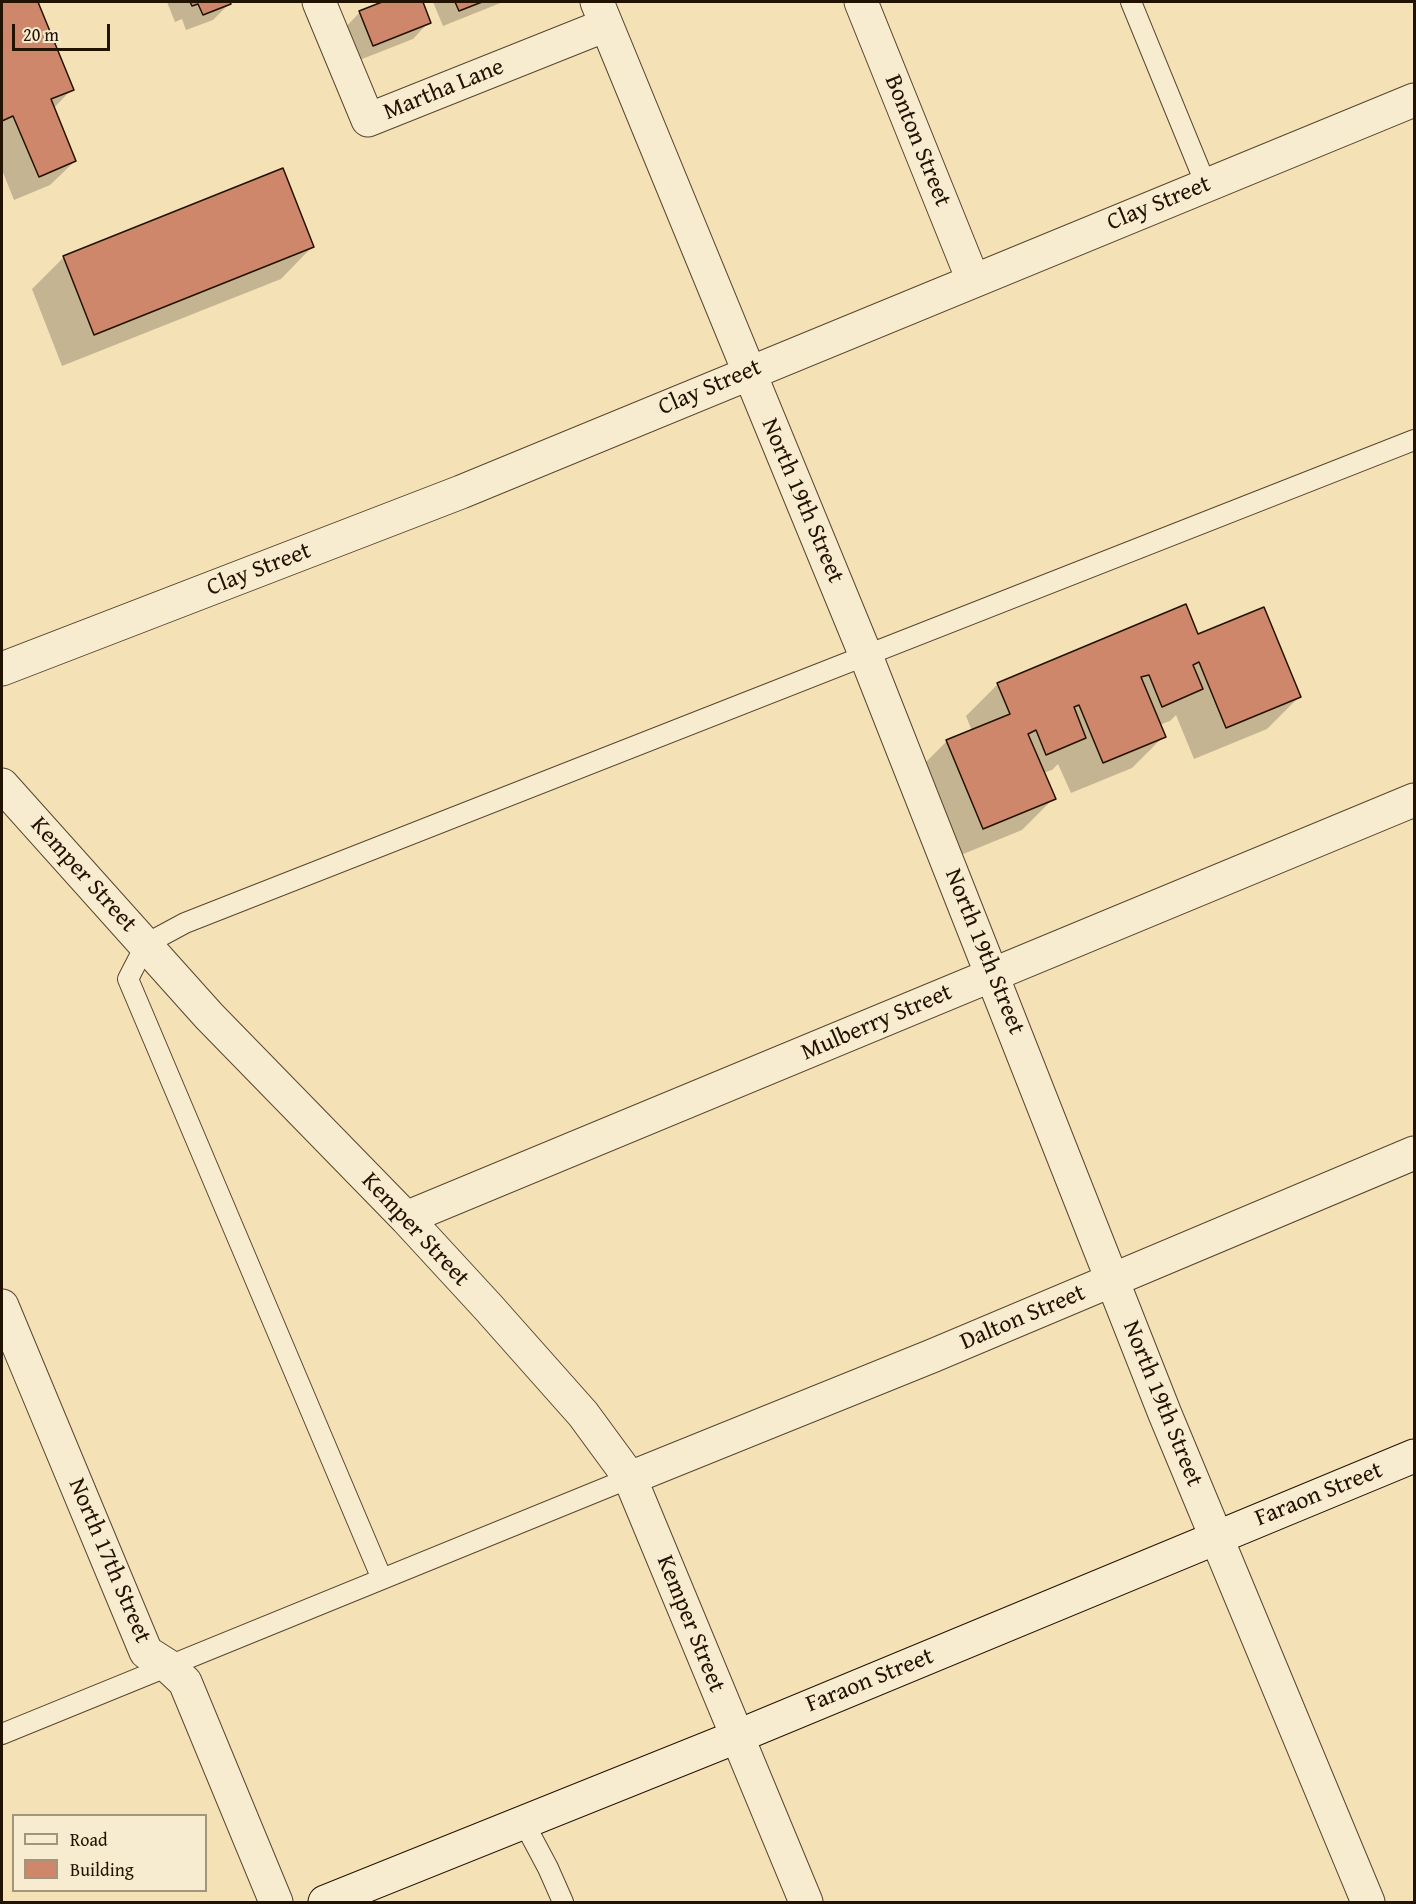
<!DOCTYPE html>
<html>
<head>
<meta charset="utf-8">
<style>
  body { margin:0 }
  #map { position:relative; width:1416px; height:1904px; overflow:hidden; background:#f5e1b6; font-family:"Gentium Book Plus",serif }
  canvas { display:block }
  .frame { position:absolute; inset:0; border:3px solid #221200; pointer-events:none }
  .legend { position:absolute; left:12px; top:1814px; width:195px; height:78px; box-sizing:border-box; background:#f8ecd0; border:2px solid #a2957d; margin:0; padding:8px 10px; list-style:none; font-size:18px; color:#221200 }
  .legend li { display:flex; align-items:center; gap:12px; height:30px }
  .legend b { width:30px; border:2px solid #a2957d }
  .scale { position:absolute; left:12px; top:24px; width:98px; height:27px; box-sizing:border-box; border:3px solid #221200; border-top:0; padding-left:8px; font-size:18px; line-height:21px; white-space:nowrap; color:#221200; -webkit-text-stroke:4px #f8ecd0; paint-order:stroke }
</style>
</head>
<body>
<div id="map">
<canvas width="1416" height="1904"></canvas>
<div class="frame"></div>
<ul class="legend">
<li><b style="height:8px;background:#f8ecd0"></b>Road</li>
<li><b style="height:16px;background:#ce876b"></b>Building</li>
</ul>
<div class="scale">20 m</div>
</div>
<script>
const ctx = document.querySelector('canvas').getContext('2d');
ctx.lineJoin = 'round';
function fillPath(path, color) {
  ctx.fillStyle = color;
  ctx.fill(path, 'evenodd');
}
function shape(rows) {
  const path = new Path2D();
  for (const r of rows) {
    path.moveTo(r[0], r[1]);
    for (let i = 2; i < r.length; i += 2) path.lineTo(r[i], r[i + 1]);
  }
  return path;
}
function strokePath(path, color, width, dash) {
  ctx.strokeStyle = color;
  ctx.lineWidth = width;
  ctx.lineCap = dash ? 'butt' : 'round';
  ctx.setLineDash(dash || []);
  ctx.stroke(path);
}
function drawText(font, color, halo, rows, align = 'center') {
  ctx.font = font + ' "Gentium Book Plus",serif';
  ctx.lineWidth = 4.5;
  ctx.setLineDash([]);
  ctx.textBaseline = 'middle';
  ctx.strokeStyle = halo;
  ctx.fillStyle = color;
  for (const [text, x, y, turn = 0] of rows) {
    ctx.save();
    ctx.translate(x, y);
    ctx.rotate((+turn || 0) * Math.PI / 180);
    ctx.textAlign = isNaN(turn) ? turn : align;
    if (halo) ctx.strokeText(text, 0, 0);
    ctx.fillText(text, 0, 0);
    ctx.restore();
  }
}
fillPath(shape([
  [2,2,36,2,72,89,53,109,75,161,50,185,14,200,2,170],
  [167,2,228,2,229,4,213,20,186,30,182,19,175,22],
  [386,2,421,2,429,22,413,39,357,61,344,29,360,12],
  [433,2,503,2,443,26],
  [282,170,312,247,281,279,62,366,32,289,64,257],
  [1197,636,1299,697,1267,729,1194,759,1176,715,1170,721,1159,725,1164,736,1132,768,1071,793,1058,764,1052,770,1043,773,1054,798,1022,830,951,859,915,773,947,741,972,731,966,716,998,684]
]), '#0003');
const building = shape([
  [2,2,38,2,74,90,51,99,76,161,39,177,13,116,2,121,2,2],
  [190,2,230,2,231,4,203,15,198,4,192,6,190,2],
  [382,2,423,2,431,23,373,46,359,11,382,2],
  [455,2,482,2,459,11,455,2],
  [283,168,314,247,94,335,63,256,283,168],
  [1186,604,1198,634,1264,607,1301,697,1226,728,1199,662,1193,665,1203,689,1162,707,1149,675,1141,677,1166,737,1103,763,1079,705,1074,707,1086,738,1046,755,1036,730,1028,734,1056,799,983,829,946,740,1010,714,997,683,1186,604]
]);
fillPath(building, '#ce876b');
strokePath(building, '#221200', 1.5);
const service = shape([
  [1131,2,1206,185],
  [382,1579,128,979,146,944,185,923,1414,440],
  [2,1734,630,1478],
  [523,1821,548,1868,563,1902]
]);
const minor = shape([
  [319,2,368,120,606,25],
  [597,2,866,656,1165,1414,1368,1902],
  [861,2,973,280],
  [2,669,461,492,1414,100],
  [2,785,209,1016,406,1218,488,1307,583,1414,630,1478,806,1902],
  [406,1218,1414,800],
  [2,1306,146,1652,168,1666,185,1682,276,1902],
  [630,1478,932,1356,1414,1153]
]);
const secondary = shape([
  [325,1902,736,1737,1414,1456]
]);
strokePath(service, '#57462e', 22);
strokePath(minor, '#57462e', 35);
strokePath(secondary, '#221200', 35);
strokePath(service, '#f8ecd0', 20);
strokePath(minor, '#f8ecd0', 33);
strokePath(secondary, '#f8ecd0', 33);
drawText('24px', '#221200', '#f8ecd0', [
  ["Martha Lane",444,90,-22],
  ["Bonton Street",917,141,68],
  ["Clay Street",1159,204,-22],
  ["Clay Street",710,388,-23],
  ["North 19th Street",802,501,67],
  ["Clay Street",259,570,-21],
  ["Kemper Street",83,875,48],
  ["North 19th Street",984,952,68],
  ["Mulberry Street",877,1023,-23],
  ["Kemper Street",415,1230,47],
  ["Dalton Street",1023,1318,-23],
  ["North 19th Street",1162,1404,68],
  ["Faraon Street",1319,1495,-22],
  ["North 17th Street",109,1561,67],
  ["Kemper Street",690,1624,68],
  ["Faraon Street",870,1681,-22]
]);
</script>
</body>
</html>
